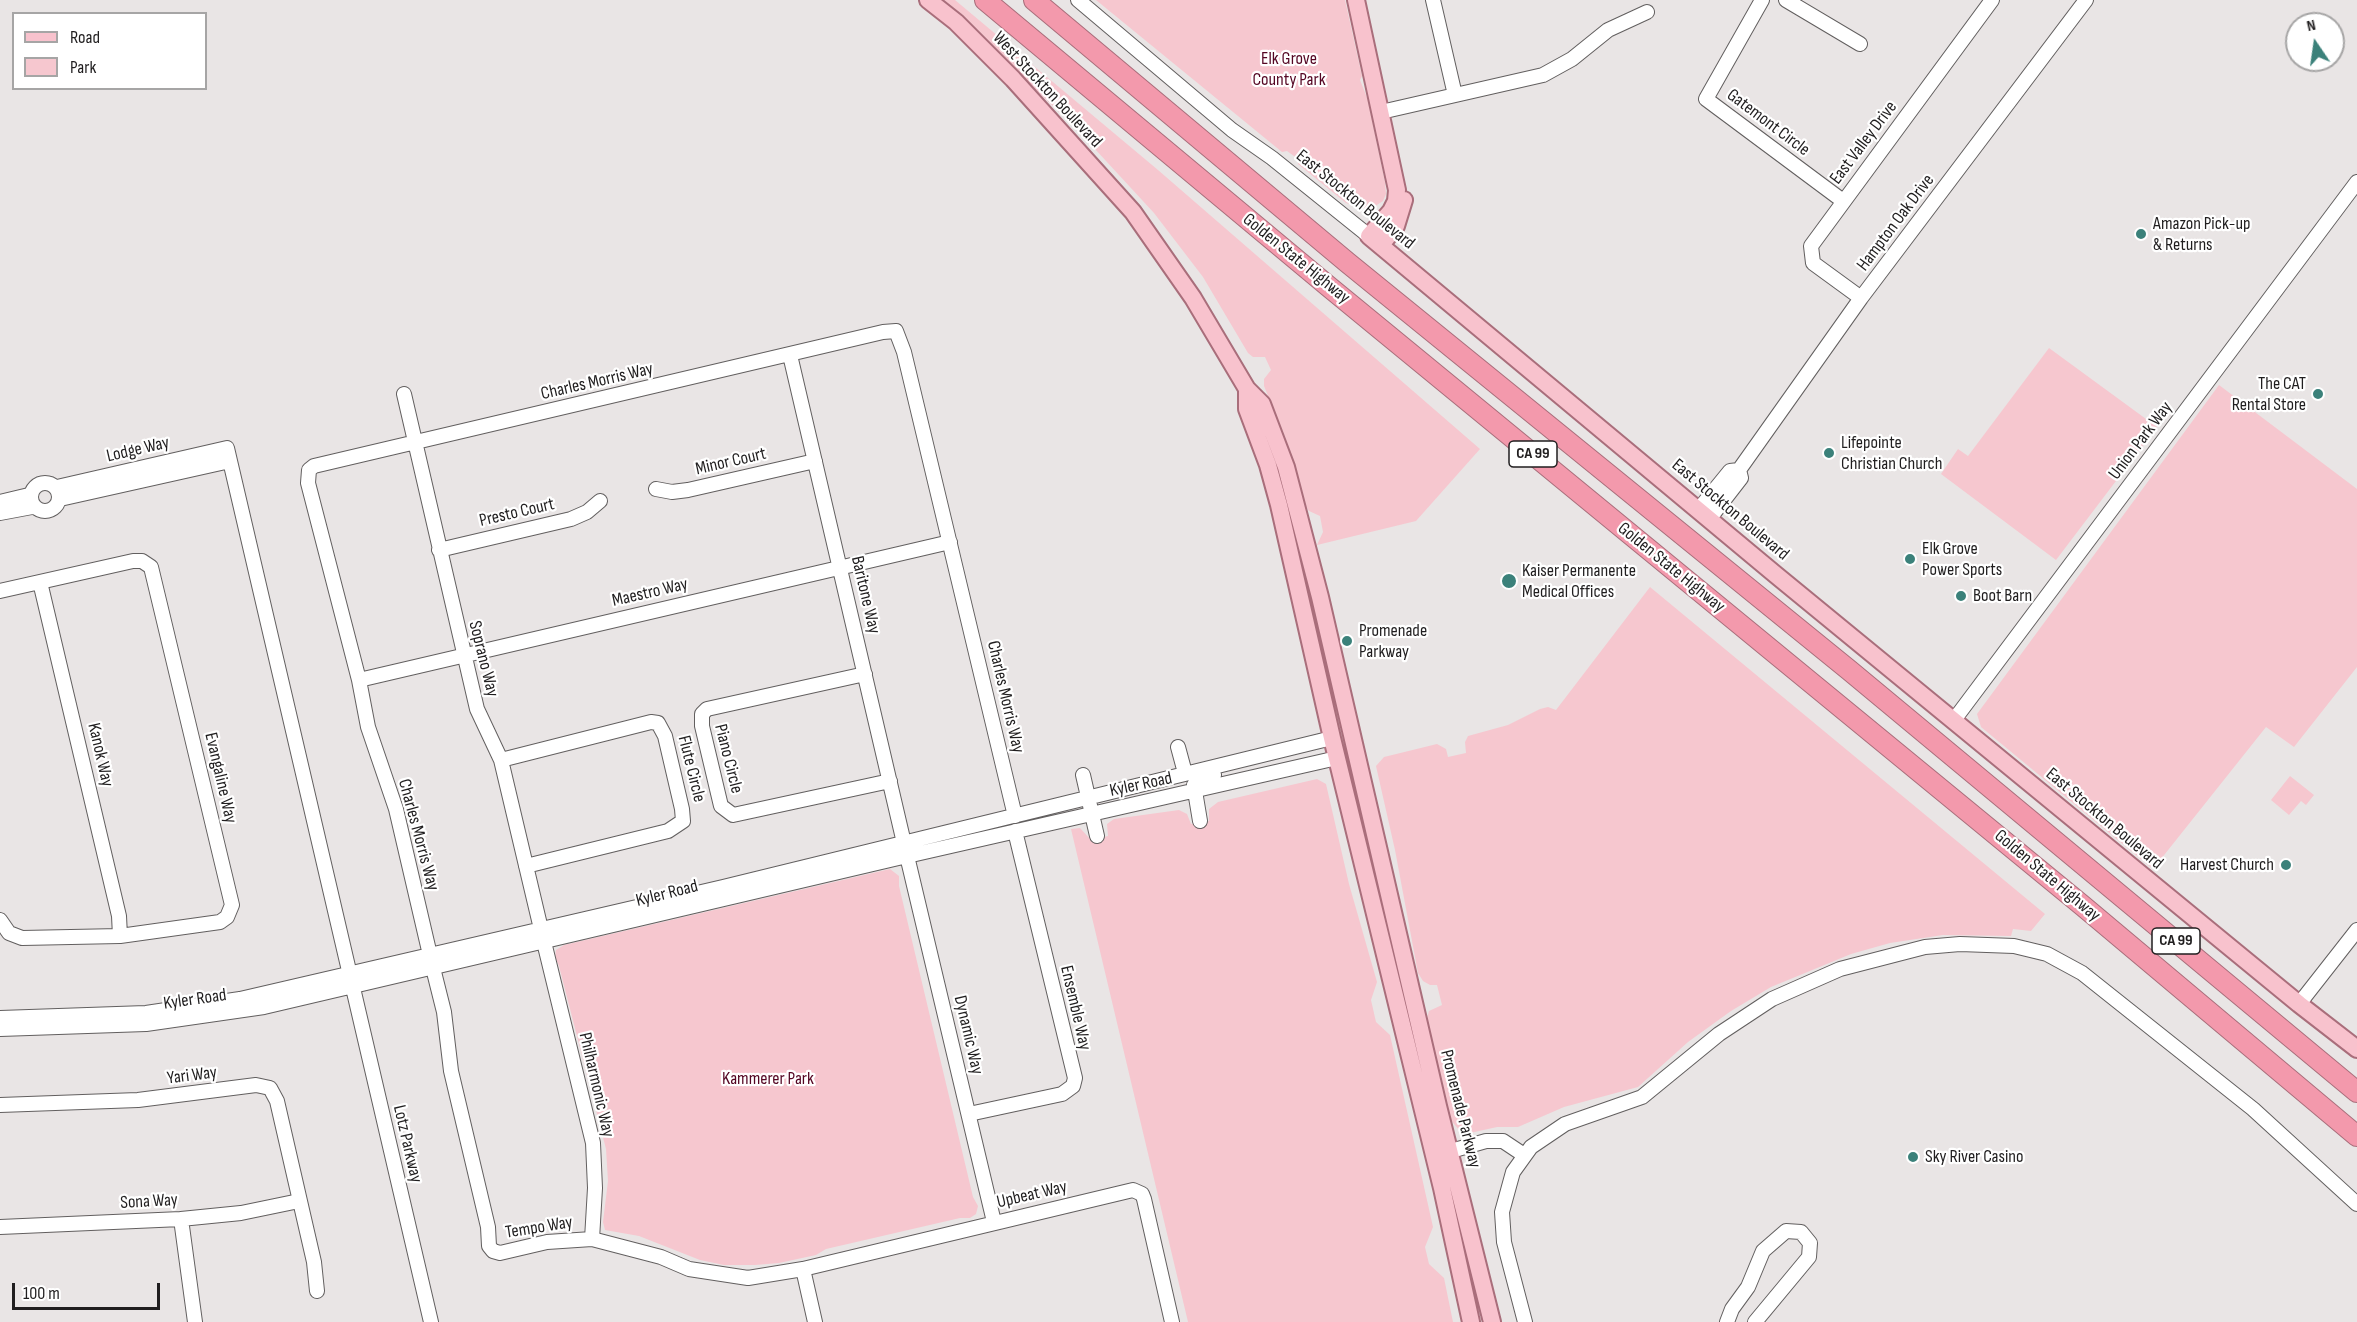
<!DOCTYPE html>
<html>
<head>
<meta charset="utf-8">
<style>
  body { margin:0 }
  #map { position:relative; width:2357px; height:1322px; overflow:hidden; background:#e9e5e5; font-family:"Sofia Sans Condensed",sans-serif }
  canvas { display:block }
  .legend { position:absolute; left:12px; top:12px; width:195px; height:78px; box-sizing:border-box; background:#fff; border:2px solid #a6a5a5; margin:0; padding:8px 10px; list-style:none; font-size:18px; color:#201e1f }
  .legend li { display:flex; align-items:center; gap:12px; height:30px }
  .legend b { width:30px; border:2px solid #a6a5a5 }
  .north { position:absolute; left:2285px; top:12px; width:60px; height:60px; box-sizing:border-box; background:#fff; border:2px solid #a6a5a5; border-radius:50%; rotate:347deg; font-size:16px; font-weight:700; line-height:24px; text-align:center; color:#201e1f }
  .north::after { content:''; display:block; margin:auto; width:21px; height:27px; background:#3b817a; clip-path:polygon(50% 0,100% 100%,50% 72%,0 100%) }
  .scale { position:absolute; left:12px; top:1283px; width:148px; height:27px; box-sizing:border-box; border:3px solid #201e1f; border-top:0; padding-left:8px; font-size:18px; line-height:21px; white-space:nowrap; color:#201e1f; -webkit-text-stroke:4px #fff; paint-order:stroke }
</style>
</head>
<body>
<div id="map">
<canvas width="2357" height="1322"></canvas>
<ul class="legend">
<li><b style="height:8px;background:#f8c2cd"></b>Road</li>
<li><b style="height:16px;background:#f6c7cf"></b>Park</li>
</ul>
<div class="north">N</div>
<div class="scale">100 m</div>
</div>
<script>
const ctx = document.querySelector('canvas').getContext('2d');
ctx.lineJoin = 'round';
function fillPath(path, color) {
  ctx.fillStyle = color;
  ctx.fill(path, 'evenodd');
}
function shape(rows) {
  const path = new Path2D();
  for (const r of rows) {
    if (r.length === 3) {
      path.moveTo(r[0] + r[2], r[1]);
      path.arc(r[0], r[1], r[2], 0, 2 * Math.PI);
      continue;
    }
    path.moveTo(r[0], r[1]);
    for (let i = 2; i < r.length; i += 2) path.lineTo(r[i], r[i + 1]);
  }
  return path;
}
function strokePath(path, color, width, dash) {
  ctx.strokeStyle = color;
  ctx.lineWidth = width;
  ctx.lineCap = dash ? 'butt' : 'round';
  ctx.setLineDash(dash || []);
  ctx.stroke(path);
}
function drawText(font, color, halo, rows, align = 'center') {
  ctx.font = font + ' "Sofia Sans Condensed",sans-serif';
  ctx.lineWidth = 4.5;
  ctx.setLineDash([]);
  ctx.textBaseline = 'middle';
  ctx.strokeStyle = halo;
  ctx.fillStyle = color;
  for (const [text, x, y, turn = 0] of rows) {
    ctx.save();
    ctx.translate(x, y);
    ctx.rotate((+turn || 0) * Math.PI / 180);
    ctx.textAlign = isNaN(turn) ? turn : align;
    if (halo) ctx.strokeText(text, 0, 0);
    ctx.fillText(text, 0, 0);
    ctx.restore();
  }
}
fillPath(shape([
  [940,0,955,0,1158,170,1480,449,1416,521,1317,545,1323,532,1320,516,1309,511,1305,505,1285,437,1264,386,1264,379,1271,370,1265,357,1253,357,1248,353,1203,277,1154,213,1071,123],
  [1096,0,1345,0,1362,76,1360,80,1368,100,1385,182,1386,194,1383,201,1369,210,1346,203,1298,164,1298,159,1287,151,1282,152],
  [2049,348,2157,427,2056,560,1941,474,1958,449,1968,456],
  [2219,385,2357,489,2357,667,2294,747,2266,727,2153,869,1981,727,1977,714],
  [1650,587,2045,914,2031,931,2013,929,2011,936,1943,935,1890,943,1851,954,1771,987,1731,1011,1688,1042,1638,1087,1564,1107,1518,1127,1497,1127,1470,1133,1460,1131,1448,1117,1427,1018,1429,1011,1442,1005,1437,985,1430,985,1423,981,1418,973,1395,850,1376,766,1384,757,1437,744,1446,749,1448,757,1466,753,1465,742,1468,736,1508,725,1540,709,1548,707,1556,710],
  [2290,776,2314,795,2306,805,2301,801,2289,815,2271,800],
  [1317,779,1326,784,1349,884,1377,982,1371,1000,1376,1022,1390,1035,1433,1227,1425,1247,1429,1264,1444,1278,1453,1322,1188,1322,1071,829,1080,828,1091,840,1108,836,1107,824,1114,819,1179,810,1187,814,1191,824,1209,821,1209,809,1218,802],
  [890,869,899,876,899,886,973,1197,978,1206,976,1214,970,1218,960,1218,826,1249,816,1255,779,1263,755,1265,724,1265,700,1260,639,1236,605,1230,603,1222,608,1181,606,1149,559,966,555,957,556,950,564,945]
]), '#f6c7cf');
const minor = shape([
  [1078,0,1232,130,1272,158,1369,236],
  [1433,0,1455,95],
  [1762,0,1706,99,1843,201],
  [1786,0,1860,44],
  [1381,112,1543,75,1572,59,1608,30,1647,12],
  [1861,298,1813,263,1811,246,1992,0],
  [790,355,904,843,900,851],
  [404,394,477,709,501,760,541,929],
  [45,497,14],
  [57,487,227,448,431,1322],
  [656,489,672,492,688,490,815,461],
  [60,499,230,461],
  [0,502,29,495],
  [1699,509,1730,471,1739,470],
  [0,513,32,507],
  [1710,518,1741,478,1739,470,1861,298,2086,0],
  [439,550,571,519,587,512,600,501],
  [40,582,119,916,120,936],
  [0,591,133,561,142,561,151,567,232,905,227,917,220,922,120,936,22,938,9,933,0,920],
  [865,674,707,709,702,714,702,726,721,806,733,815,890,781],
  [359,680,950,542],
  [1954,720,2357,182],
  [1178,747,1185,773],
  [501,760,651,722,658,723,665,736,682,809,683,821,668,831,526,866],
  [1083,775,1097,836],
  [1200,821,1194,785,1199,779,1214,775],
  [912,849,907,856,994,1222],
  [544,942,593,1143,595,1188,592,1239],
  [430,955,396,809,368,727,359,680,308,483,309,470,314,466,883,332,896,331,904,352,1015,816],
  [433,968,444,1012,451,1071,488,1227,489,1246,493,1251,500,1253,547,1242,592,1239,661,1257,689,1269,748,1278,803,1269,1133,1190,1142,1194,1144,1199,1172,1322],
  [2299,1004,2357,930],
  [0,1018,146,1013,240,999,723,887,1332,738],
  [0,1029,146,1024,264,1007,907,856,1337,758],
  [0,1105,138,1100,256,1085,270,1088,277,1101,314,1262,317,1291],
  [969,1114,1062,1094,1073,1086,1075,1078,1015,831],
  [1451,1151,1486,1141,1503,1141,1524,1155],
  [181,1219,195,1322],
  [0,1227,181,1219,241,1213,299,1201],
  [803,1269,815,1322],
  [1525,1322,1504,1242,1502,1212,1513,1172,1531,1147,1565,1124,1642,1097,1719,1034,1772,999,1840,969,1925,947,1960,944,2014,946,2047,954,2082,973,2253,1109,2357,1204],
  [1727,1322,1732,1309,1748,1287,1763,1251,1786,1231,1801,1232,1810,1243,1809,1257,1755,1322]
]);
const major = shape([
  [928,0,956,22,1013,79,1133,212,1193,298,1247,389,1262,404,1286,467,1320,597,1438,1106,1492,1322],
  [1356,0,1397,190,1396,201,1391,211,1369,236,1776,575,2299,1004,2357,1049],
  [1381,245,1396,226,1404,200],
  [1247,389,1247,409,1268,465,1279,505,1332,738,1442,1188,1471,1322]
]);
const highway = shape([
  [985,0,1328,286,2083,906,2357,1136],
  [1034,0,1348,263,1849,670,2357,1092]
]);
strokePath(minor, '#625f5f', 16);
strokePath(major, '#a96e7b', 20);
strokePath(highway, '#a96e7b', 22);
strokePath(minor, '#fff', 14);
strokePath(major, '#f8c2cd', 16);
strokePath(highway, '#f399ac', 20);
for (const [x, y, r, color] of [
  [2141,234,6,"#3b817a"],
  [2318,394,6,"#3b817a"],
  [1829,453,6,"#3b817a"],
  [1910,559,6,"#3b817a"],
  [1509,581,8,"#3b817a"],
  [1961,596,6,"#3b817a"],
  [1347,641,6,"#3b817a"],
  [2286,865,6,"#3b817a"],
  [1913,1157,6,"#3b817a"]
]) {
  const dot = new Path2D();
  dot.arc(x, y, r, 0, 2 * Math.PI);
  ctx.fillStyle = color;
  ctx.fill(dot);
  strokePath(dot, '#fff', 2);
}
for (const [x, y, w] of [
  [1533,454,48],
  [2176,941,48]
]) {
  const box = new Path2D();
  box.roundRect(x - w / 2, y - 13, w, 26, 4.5);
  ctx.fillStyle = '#fff';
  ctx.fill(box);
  strokePath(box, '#201e1f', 1.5);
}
drawText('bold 16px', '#201e1f', null, [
  ["CA 99",1533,454],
  ["CA 99",2176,941]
]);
drawText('18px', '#540623', '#fff', [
  ["Elk Grove",1289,59],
  ["County Park",1289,80],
  ["Kammerer Park",768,1079]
]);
drawText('18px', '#201e1f', '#fff', [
  ["West Stockton Boulevard",1047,90,47],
  ["Gatemont Circle",1768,123,37],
  ["East Valley Drive",1864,143,-53],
  ["East Stockton Boulevard",1355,200,39],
  ["Hampton Oak Drive",1896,223,-53],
  ["Golden State Highway",1296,259,39],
  ["Charles Morris Way",597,382,-13],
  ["Union Park Way",2141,441,-53],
  ["Lodge Way",138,450,-13],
  ["Minor Court",731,462,-13],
  ["East Stockton Boulevard",1730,510,40],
  ["Presto Court",517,513,-13],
  ["Golden State Highway",1671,568,39],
  ["Maestro Way",650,593,-13],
  ["Baritone Way",865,595,77],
  ["Soprano Way",483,659,76],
  ["Charles Morris Way",1005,697,77],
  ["Kanok Way",100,755,77],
  ["Piano Circle",728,759,76],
  ["Flute Circle",691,769,76],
  ["Evangaline Way",220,778,77],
  ["Kyler Road",1141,785,-12],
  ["East Stockton Boulevard",2104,819,40],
  ["Charles Morris Way",418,835,75],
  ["Golden State Highway",2047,876,40],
  ["Kyler Road",667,894,-14],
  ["Kyler Road",195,1000,-8],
  ["Ensemble Way",1075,1008,77],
  ["Dynamic Way",968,1035,77],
  ["Yari Way",192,1076,-7],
  ["Philharmonic Way",596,1085,77],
  ["Promenade Parkway",1460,1109,76],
  ["Lotz Parkway",407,1144,77],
  ["Upbeat Way",1032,1195,-13],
  ["Sona Way",149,1202,-3],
  ["Tempo Way",539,1228,-9]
]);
drawText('18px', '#201e1f', '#fff', [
  ["Amazon Pick-up",2153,224],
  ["& Returns",2153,245],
  ["The CAT",2306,384,"right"],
  ["Rental Store",2306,405,"right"],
  ["Lifepointe",1841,443],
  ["Christian Church",1841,464],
  ["Elk Grove",1922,549],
  ["Power Sports",1922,570],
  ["Kaiser Permanente",1522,571],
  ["Medical Offices",1522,592],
  ["Boot Barn",1973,596],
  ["Promenade",1359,631],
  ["Parkway",1359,652],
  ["Harvest Church",2274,865,"right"],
  ["Sky River Casino",1925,1157]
], 'left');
</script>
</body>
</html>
